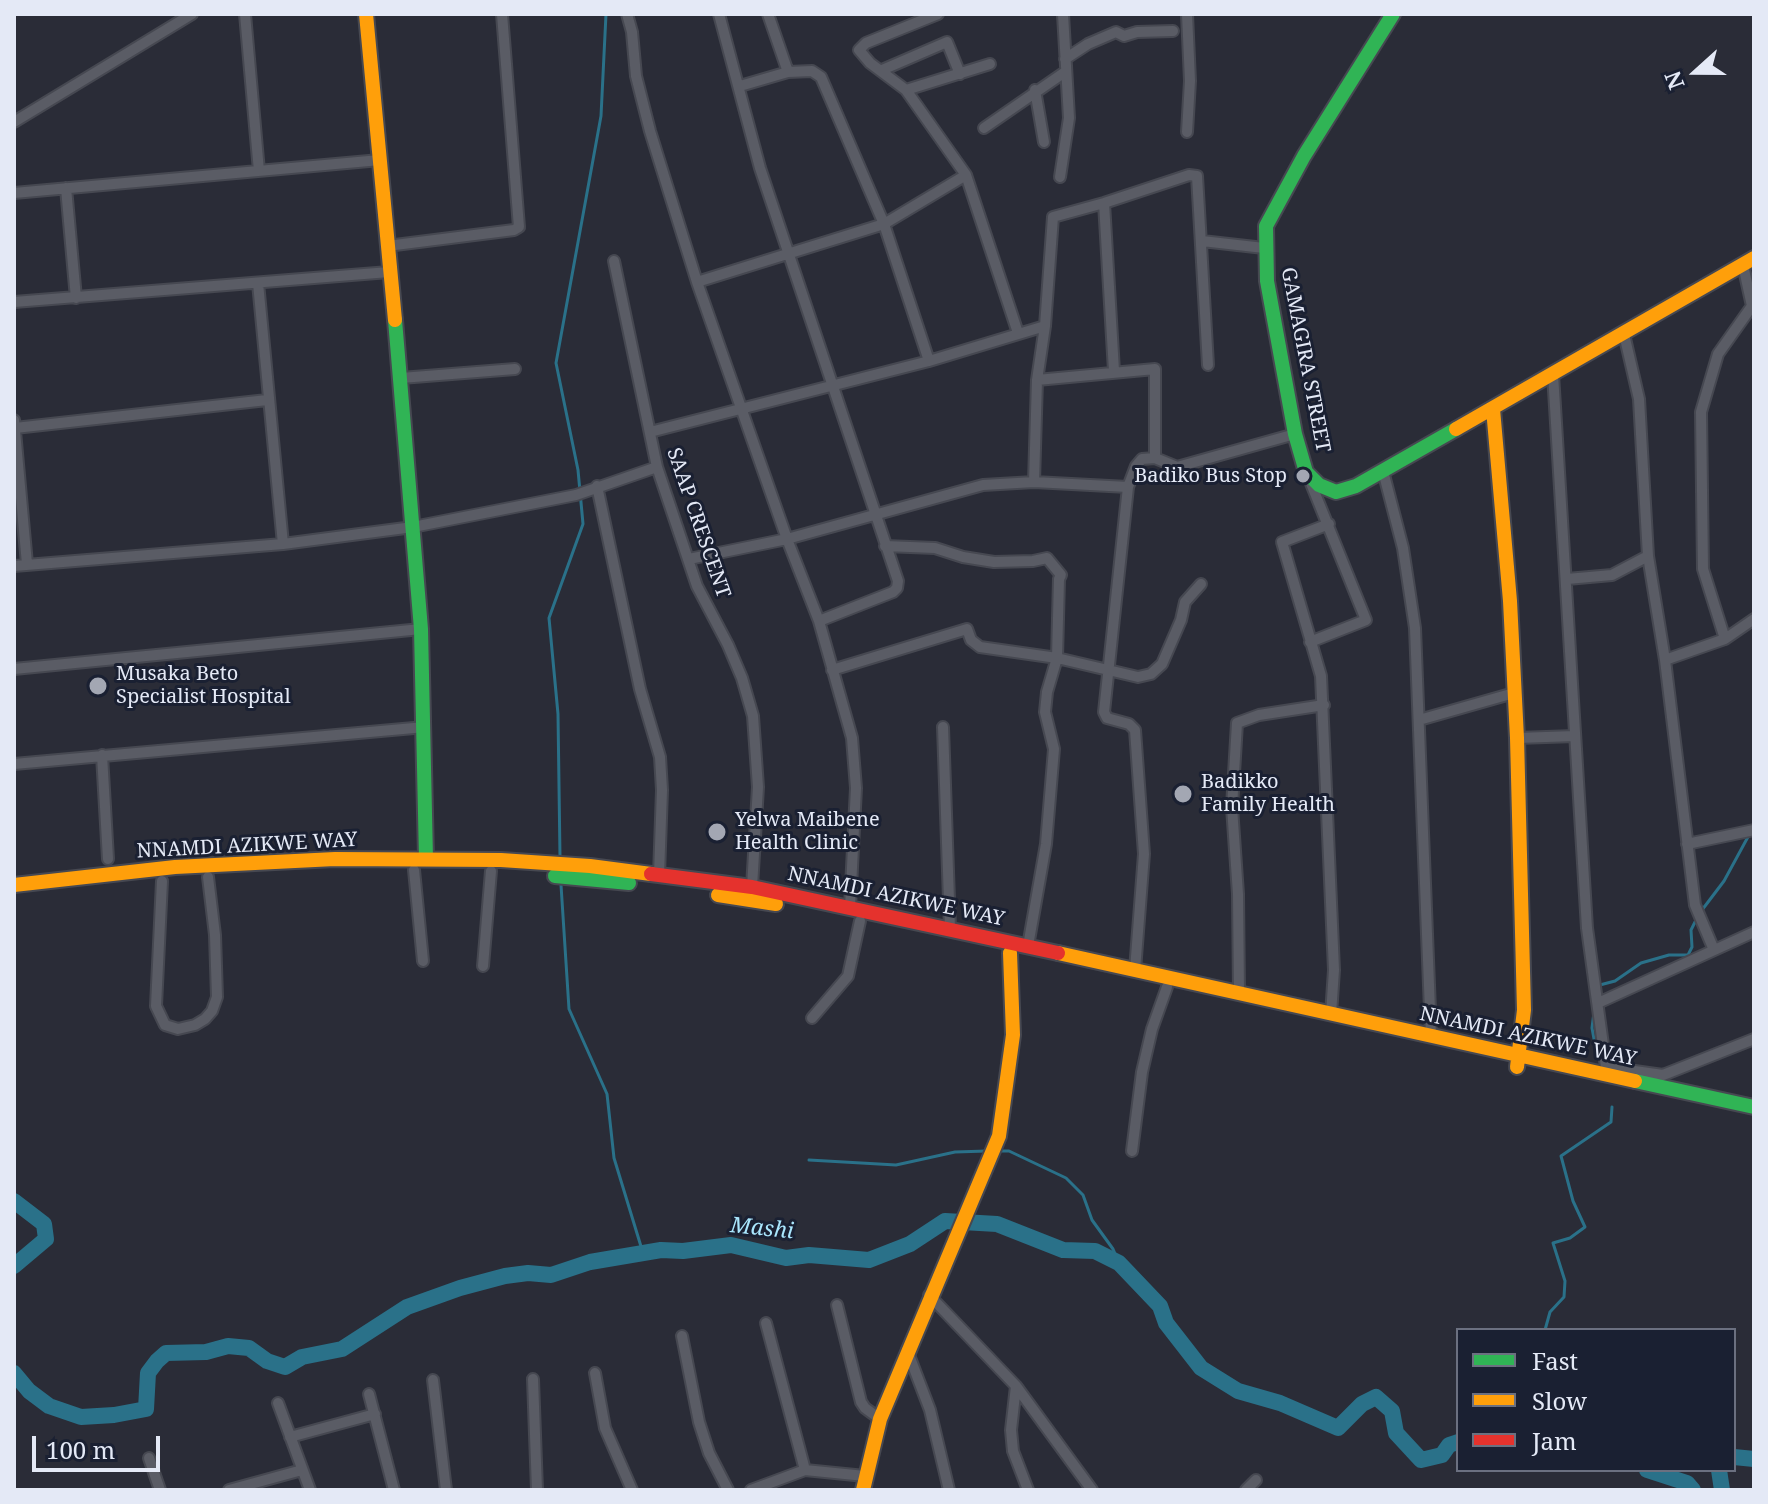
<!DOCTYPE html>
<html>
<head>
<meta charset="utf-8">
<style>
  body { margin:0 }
  #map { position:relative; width:1768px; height:1504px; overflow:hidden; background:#2a2c37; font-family:"Noto Serif",serif }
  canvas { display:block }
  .frame { position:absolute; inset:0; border:16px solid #e4e9f6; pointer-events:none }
  .legend { position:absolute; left:1456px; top:1328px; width:280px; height:144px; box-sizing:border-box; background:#1a2032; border:2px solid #6b7080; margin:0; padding:10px 14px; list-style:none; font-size:24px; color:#e4e9f6 }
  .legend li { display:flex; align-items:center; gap:16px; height:40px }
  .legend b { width:40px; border:2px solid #6b7080 }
  .north { position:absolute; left:1656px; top:32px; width:80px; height:80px; -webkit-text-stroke:6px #1a2032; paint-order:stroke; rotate:249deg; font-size:22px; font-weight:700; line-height:32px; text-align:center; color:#e4e9f6 }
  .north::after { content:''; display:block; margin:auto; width:28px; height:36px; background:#e4e9f6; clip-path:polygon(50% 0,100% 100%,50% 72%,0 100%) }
  .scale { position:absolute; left:32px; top:1436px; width:128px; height:36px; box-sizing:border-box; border:4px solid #e4e9f6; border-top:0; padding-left:10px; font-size:24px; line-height:28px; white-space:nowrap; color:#e4e9f6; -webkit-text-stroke:6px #1a2032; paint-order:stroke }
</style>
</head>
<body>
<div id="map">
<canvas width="1768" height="1504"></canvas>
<div class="frame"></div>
<ul class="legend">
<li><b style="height:10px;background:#30b455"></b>Fast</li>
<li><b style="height:10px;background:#ff9f0a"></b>Slow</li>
<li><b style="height:10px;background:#e5322d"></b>Jam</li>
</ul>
<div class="north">N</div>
<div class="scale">100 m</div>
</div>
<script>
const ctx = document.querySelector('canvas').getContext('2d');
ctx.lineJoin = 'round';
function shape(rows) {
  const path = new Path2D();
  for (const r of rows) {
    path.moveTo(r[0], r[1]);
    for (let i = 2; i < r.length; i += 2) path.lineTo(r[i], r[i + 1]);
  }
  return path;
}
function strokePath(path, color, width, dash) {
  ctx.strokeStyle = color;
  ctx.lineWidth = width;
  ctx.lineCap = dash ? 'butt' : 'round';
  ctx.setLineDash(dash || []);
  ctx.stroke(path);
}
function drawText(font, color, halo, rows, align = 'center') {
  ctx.font = font + ' "Noto Serif",serif';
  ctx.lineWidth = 6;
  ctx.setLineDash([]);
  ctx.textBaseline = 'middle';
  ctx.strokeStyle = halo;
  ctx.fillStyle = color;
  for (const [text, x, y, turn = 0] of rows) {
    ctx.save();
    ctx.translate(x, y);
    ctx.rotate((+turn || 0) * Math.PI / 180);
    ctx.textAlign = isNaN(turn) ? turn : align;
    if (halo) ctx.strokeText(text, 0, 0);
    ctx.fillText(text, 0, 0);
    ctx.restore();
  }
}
strokePath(shape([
  [560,857,558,714,549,618,583,524,578,470,556,363,601,116,606,14],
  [561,885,569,1009,607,1094,614,1158,643,1253],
  [1702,910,1724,881,1749,835],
  [1596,986,1615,981,1641,963,1669,955,1688,955,1692,947,1691,930,1696,920],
  [1594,1012,1592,1028,1594,1039,1598,1041],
  [1608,1047,1617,1052],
  [999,1151,1009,1151,1066,1178,1083,1195,1092,1220,1113,1249,1119,1263],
  [809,1160,896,1165,955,1152,987,1151],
  [1545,1330,1550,1312,1564,1297,1565,1281,1553,1243,1570,1238,1585,1227,1573,1201,1561,1156,1611,1122,1612,1107]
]), '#2a7189', 3);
strokePath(shape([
  [14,1201,44,1224,46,1239,14,1266],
  [14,1373,29,1391,49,1406,81,1417,114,1415,146,1409,148,1373,157,1361,166,1353,206,1352,228,1346,249,1348,267,1361,285,1367,302,1357,342,1349,407,1307,460,1288,505,1276,528,1273,551,1275,590,1262,661,1250,683,1251,731,1245,786,1258,809,1255,869,1260,910,1244,945,1221,997,1224,1063,1250,1095,1251,1119,1263,1160,1306,1166,1323,1201,1368,1238,1391,1280,1403,1338,1428,1362,1404,1376,1397,1392,1411,1396,1433,1421,1460,1442,1455,1449,1445,1458,1442],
  [1734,1457,1754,1459],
  [1647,1470,1687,1483,1693,1490],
  [1719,1470,1722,1490]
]), '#2a7189', 16);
const street = shape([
  [245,14,259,171],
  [627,14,632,32,636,76,650,131,697,282,787,539,819,621,852,738,856,788,850,907],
  [719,14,760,168,898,581,897,588,893,592,819,621],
  [768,14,788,72],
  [938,14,866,43,859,50,870,63,906,90,966,175,1018,333],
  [1065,59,1088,44,1116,32,1124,36,1137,32,1173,31],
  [882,70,947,42,960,74],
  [740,86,788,72,812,71,821,77,884,224,929,361],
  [906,90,990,64],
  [1035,90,1044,142],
  [14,122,192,14],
  [984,128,1065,72],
  [1187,132,1190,81,1187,14],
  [1060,177,1069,118,1063,14],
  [66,188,76,298],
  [14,193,380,160],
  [1104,203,1114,371],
  [1202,241,1264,248],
  [387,246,514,230,519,227,502,14],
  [614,261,657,467,697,586,728,645,742,678,753,716,758,787,752,887],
  [697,282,884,224,966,175],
  [258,283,283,544],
  [14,302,389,272],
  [1624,334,1639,399,1648,556,1665,660,1695,905,1714,950],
  [1553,374,1587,928,1606,1067,1663,1075,1754,1039],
  [401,378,515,369],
  [1037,380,1155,369,1155,458,1177,467,1295,434],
  [14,420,27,564],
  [15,428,267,400],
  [650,432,929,361,1045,326],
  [1383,471,1403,548,1415,628,1431,1036],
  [1034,482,1037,380,1045,326,1053,217,1104,203,1189,175,1197,176,1208,365],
  [597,486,640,689,660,757,662,790,659,875],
  [1329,524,1282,542,1321,676,1334,970,1331,1014],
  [885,546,935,548,963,557,994,562,1033,561,1047,558,1061,575,1059,579,1057,658,1047,692,1045,712,1054,749,1046,844,1028,946],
  [689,559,787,539,983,485,1034,482,1128,487],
  [14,566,283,544,413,527,576,495,657,467],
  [1567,579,1612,575,1648,556],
  [1725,639,1703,569,1701,412,1718,354,1752,306,1743,265],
  [1310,642,1366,620,1310,481],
  [1665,660,1725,639,1754,619],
  [14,669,421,629],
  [832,670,967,629,971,640,980,647,1057,658,1138,677,1151,674,1162,664,1181,620,1185,602,1201,584],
  [1419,720,1514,693],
  [943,727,950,929],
  [1517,738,1575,736],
  [102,755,108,859],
  [14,764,425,727],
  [1687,844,1754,830],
  [414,870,423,961],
  [162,881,156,1006,165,1025,178,1029,195,1025,205,1019,212,1011,217,997,215,935,208,877],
  [483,966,491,871],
  [1135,970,1144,854,1135,730,1129,724,1107,718,1104,712,1128,487,1136,466,1142,459,1155,458],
  [1239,993,1238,894,1232,807,1237,723,1259,715,1324,705],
  [1598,1003,1754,932],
  [812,1018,848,976,860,921],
  [1132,1151,1142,1072,1152,1029,1167,987],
  [929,1295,1016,1386,1092,1490],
  [837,1305,861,1402,865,1408,880,1419],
  [766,1323,805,1470],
  [682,1336,699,1422,709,1453,728,1490],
  [907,1350,930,1410,949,1490],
  [595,1373,605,1428,632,1490],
  [533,1379,537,1490],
  [433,1380,446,1490],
  [1016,1386,1011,1430,1013,1451,1028,1490],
  [369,1394,394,1490],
  [278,1403,310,1490],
  [290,1437,375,1414],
  [149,1458,160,1490],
  [229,1490,302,1470],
  [751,1490,805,1470,865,1476],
  [1246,1490,1256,1480]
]);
const fast = shape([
  [1393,14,1304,156,1266,226,1267,281,1295,434,1306,472,1319,485,1336,492,1356,486,1456,429],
  [395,320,421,629,426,859],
  [555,876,629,883],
  [1635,1081,1754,1107]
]);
const slow = shape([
  [366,14,395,320],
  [1493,409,1510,601,1517,738,1524,1010,1517,1067],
  [1456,429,1754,258],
  [14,885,175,867,335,859,501,860,590,866,651,874],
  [718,895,776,904],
  [1058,953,1635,1081],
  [863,1490,880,1419,999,1136,1013,1035,1010,953]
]);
const jam = shape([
  [651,874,752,887,1058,953]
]);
strokePath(street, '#464851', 14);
strokePath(fast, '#464851', 18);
strokePath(slow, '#464851', 18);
strokePath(jam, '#464851', 18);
strokePath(street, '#5a5c65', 10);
strokePath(fast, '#30b455', 14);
strokePath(slow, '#ff9f0a', 14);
strokePath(jam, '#e5322d', 14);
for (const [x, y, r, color] of [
  [1303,476,8,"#a3a7b3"],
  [98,686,10,"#a3a7b3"],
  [1183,794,10,"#a3a7b3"],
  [717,832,10,"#a3a7b3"]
]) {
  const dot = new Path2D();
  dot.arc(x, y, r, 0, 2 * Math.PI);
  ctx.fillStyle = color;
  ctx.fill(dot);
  strokePath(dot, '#1a2032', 3);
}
drawText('20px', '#e4e9f6', '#1a2032', [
  ["GAMAGIRA STREET",1305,360,79],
  ["SAAP CRESCENT",698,523,71],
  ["NNAMDI AZIKWE WAY",247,846,-3],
  ["NNAMDI AZIKWE WAY",896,897,12],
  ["NNAMDI AZIKWE WAY",1528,1037,12]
]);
drawText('20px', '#e4e9f6', '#1a2032', [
  ["Badiko Bus Stop",1287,476,"right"],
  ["Musaka Beto",116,674],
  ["Specialist Hospital",116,697],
  ["Badikko",1201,782],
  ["Family Health",1201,805],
  ["Yelwa Maibene",735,820],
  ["Health Clinic",735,843]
], 'left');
drawText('italic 22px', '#aae7fe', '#1a2032', [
  ["Mashi",762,1229,6]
]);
</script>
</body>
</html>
